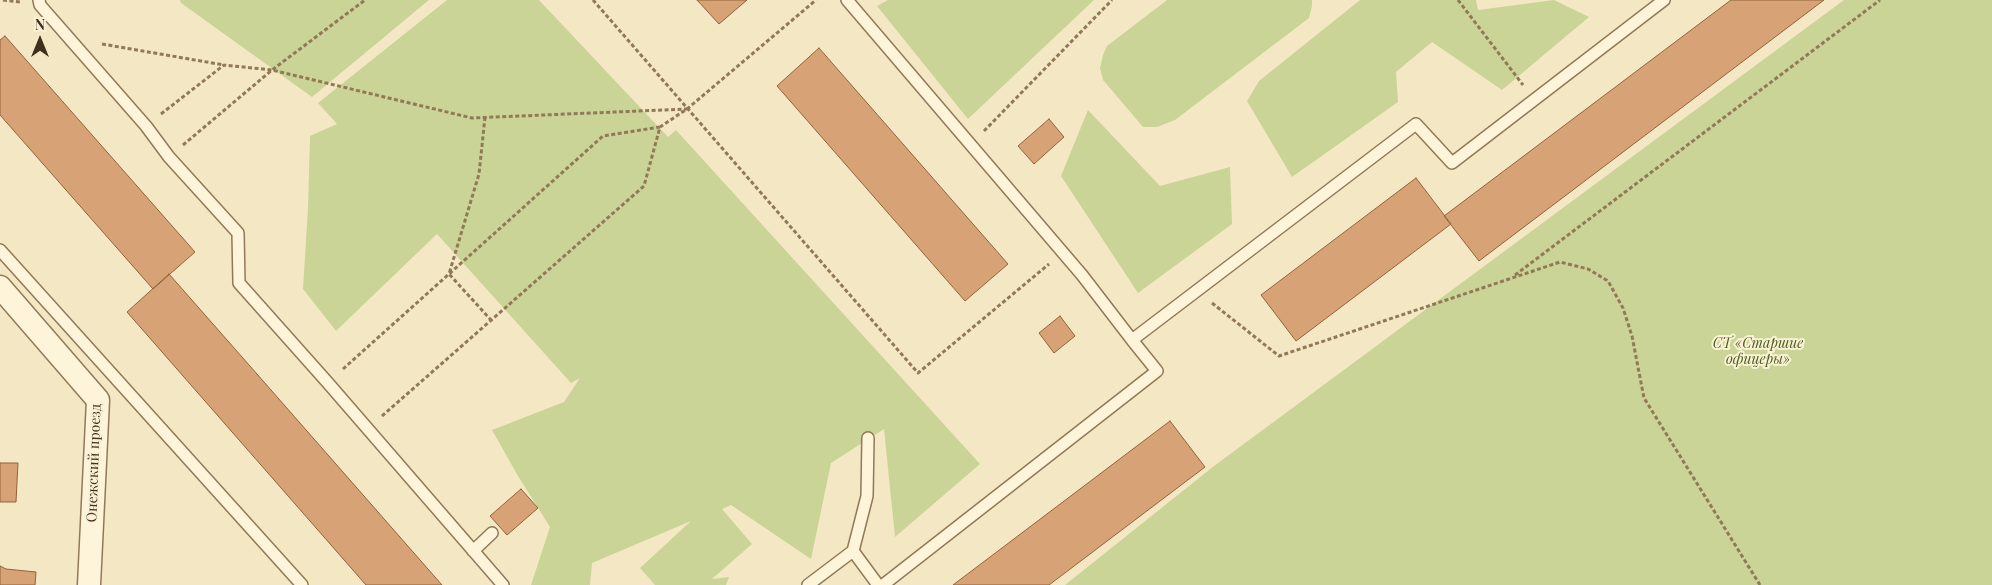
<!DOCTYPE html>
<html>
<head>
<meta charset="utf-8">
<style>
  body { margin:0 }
  #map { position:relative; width:1992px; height:585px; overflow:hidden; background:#f4e8c4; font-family:"Playfair Display",serif }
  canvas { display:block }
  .north { position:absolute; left:15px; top:15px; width:50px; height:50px; -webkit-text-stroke:4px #faf1d5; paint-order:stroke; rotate:0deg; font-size:14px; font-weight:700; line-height:20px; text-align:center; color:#3f2f1d }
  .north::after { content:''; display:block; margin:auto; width:18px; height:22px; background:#3f2f1d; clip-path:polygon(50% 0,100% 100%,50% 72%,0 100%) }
</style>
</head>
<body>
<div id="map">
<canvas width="1992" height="585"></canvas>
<div class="north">N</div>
</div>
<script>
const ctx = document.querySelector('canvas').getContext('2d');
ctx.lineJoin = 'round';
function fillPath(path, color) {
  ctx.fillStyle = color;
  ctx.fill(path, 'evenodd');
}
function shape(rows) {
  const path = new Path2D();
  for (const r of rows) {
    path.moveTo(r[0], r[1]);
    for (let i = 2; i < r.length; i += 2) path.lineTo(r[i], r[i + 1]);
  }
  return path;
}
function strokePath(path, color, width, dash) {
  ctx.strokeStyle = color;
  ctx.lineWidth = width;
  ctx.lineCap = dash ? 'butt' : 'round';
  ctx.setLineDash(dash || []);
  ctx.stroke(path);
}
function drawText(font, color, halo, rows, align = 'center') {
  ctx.font = font + ' "Playfair Display",serif';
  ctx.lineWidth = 4;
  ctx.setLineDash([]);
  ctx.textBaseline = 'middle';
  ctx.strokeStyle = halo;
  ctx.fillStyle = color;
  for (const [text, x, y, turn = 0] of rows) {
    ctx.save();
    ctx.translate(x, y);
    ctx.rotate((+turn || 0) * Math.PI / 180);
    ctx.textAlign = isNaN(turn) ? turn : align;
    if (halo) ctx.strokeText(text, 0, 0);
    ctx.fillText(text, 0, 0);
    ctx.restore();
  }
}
fillPath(shape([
  [180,0,429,0,312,97,181,3],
  [447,0,539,0,668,137,676,130,980,464,895,537,884,429,831,463,811,559,731,505,722,509,752,544,712,579,729,577,726,585,655,585,640,568,691,521,592,563,590,585,531,585,550,527,518,476,492,430,564,402,580,378,571,383,437,234,336,331,303,289,308,208,310,136,337,124,318,103],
  [888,0,1094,0,968,119,877,6],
  [1167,0,1312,0,1312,6,1309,18,1175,120,1157,127,1143,127,1103,80,1100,68,1103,55,1107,46],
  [1360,0,1476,0,1478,10,1554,0,1589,17,1502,90,1432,42,1396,72,1398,102,1292,177,1247,101,1259,81],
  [1844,0,1992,0,1992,585,1065,585,1214,466],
  [1088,110,1160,186,1230,167,1232,224,1138,293,1061,176]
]), '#cad496');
const building = shape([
  [697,0,747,0,719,24,697,0],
  [1731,0,1824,0,1479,261,1444,216,1731,0],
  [5,36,195,252,153,289,0,115,0,40,5,36],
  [819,48,1008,264,965,301,777,86,819,48],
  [1049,119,1064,137,1034,164,1018,146,1049,119],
  [1416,178,1451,224,1296,341,1261,295,1416,178],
  [169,274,264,382,442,585,366,585,127,312,169,274],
  [1060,316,1075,336,1054,353,1039,333,1060,316],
  [1170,421,1205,467,1049,585,953,585,1170,421],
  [0,463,18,463,16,502,0,502,0,463],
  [521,489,538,508,507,535,490,516,521,489],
  [0,566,6,569,36,572,35,585,0,585,0,566]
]);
fillPath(building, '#d7a275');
strokePath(building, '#94623a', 1);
const lane = shape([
  [39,0,40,5,146,126,169,157,238,233,239,283,328,383,503,585],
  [847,0,1082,275,1132,340],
  [0,250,302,585],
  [473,551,492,533],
  [853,551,867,496,868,438],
  [808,585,853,551,878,585],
  [883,585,1157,371,1132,340,1416,124,1452,163,1664,0]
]);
const street = shape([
  [0,287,98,400,89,585]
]);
strokePath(lane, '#917957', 14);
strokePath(street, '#917957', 25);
strokePath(shape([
  [3,0,20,2],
  [593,0,918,373,1049,264],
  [1458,0,1523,85],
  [102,44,224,65],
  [161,114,224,65,272,70,472,118,687,109],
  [485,117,479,174,449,274,491,320],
  [984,131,1112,0],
  [183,145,272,70,365,0],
  [1515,275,1880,0],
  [1212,303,1279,356,1560,262,1588,269,1608,281,1623,308,1632,336,1644,398,1760,585],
  [343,369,603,136,660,127],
  [382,416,644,186,660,127,687,109,816,0]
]), '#917957', 3, [4, 2.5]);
strokePath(lane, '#fdf4d9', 11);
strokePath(street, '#fdf4d9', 22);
drawText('italic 14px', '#4c5f21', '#faf1d5', [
  ["СТ «Старшие",1758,344],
  ["офицеры»",1758,360]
]);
drawText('14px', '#3f2f1d', '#faf1d5', [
  ["Онежский проезд",94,463,-88]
]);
</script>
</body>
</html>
